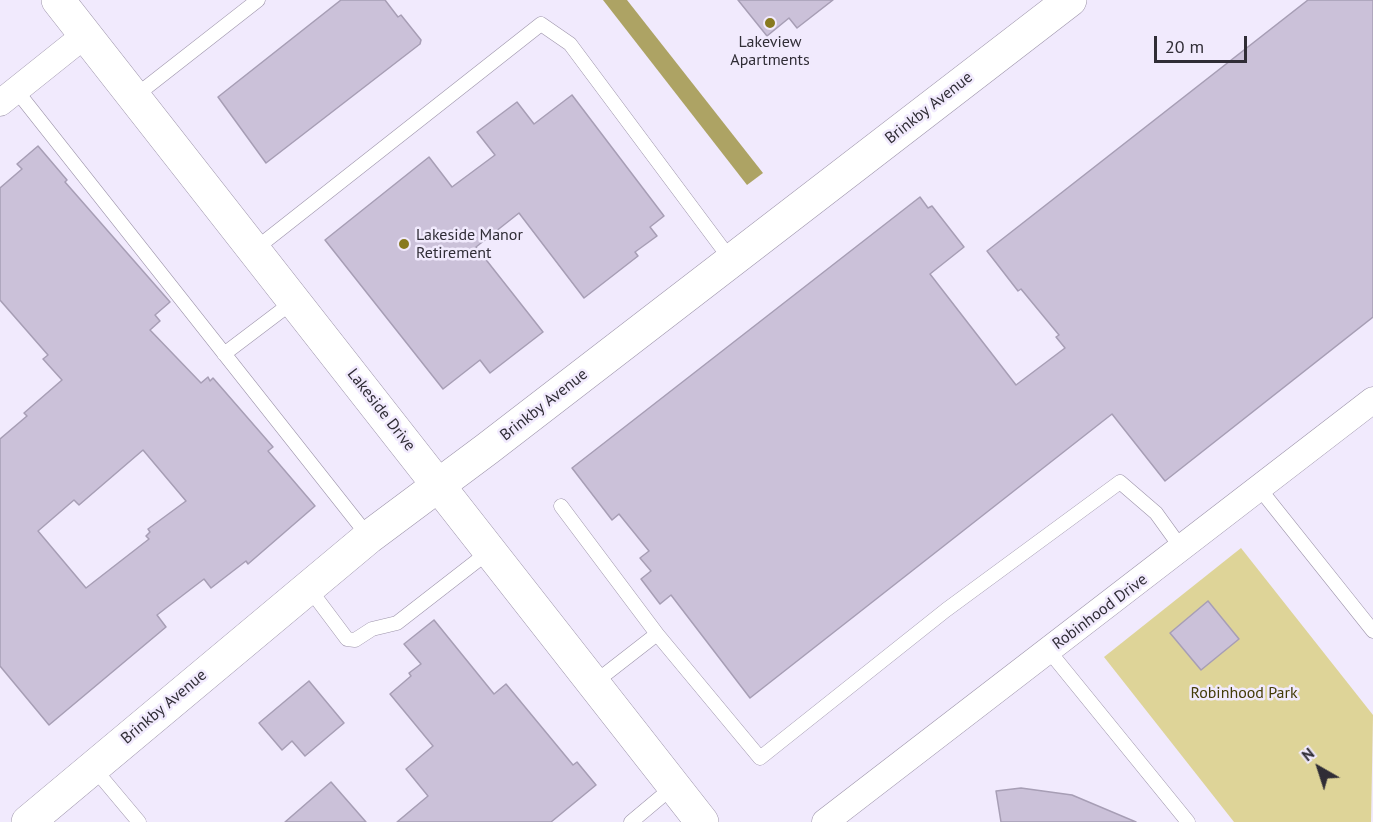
<!DOCTYPE html>
<html>
<head>
<meta charset="utf-8">
<style>
  body { margin:0 }
  #map { position:relative; width:1373px; height:822px; overflow:hidden; background:#f1eafd; font-family:"PT Sans",sans-serif }
  canvas { display:block }
  .north { position:absolute; left:1289px; top:738px; width:60px; height:60px; -webkit-text-stroke:4px #f1eafd; paint-order:stroke; rotate:321deg; font-size:16px; font-weight:700; line-height:24px; text-align:center; color:#302d36 }
  .north::after { content:''; display:block; margin:auto; width:21px; height:27px; background:#302d36; clip-path:polygon(50% 0,100% 100%,50% 72%,0 100%) }
  .scale { position:absolute; left:1154px; top:36px; width:93px; height:27px; box-sizing:border-box; border:3px solid #302d36; border-top:0; padding-left:8px; font-size:18px; line-height:21px; white-space:nowrap; color:#302d36; -webkit-text-stroke:4px #f1eafd; paint-order:stroke }
</style>
</head>
<body>
<div id="map">
<canvas width="1373" height="822"></canvas>
<div class="north">N</div>
<div class="scale">20 m</div>
</div>
<script>
const ctx = document.querySelector('canvas').getContext('2d');
ctx.lineJoin = 'round';
function fillPath(path, color) {
  ctx.fillStyle = color;
  ctx.fill(path, 'evenodd');
}
function shape(rows) {
  const path = new Path2D();
  for (const r of rows) {
    path.moveTo(r[0], r[1]);
    for (let i = 2; i < r.length; i += 2) path.lineTo(r[i], r[i + 1]);
  }
  return path;
}
function strokePath(path, color, width, dash) {
  ctx.strokeStyle = color;
  ctx.lineWidth = width;
  ctx.lineCap = dash ? 'butt' : 'round';
  ctx.setLineDash(dash || []);
  ctx.stroke(path);
}
function drawText(font, color, halo, rows, align = 'center') {
  ctx.font = font + ' "PT Sans",sans-serif';
  ctx.lineWidth = 5;
  ctx.setLineDash([]);
  ctx.textBaseline = 'middle';
  ctx.strokeStyle = halo;
  ctx.fillStyle = color;
  for (const [text, x, y, turn = 0] of rows) {
    ctx.save();
    ctx.translate(x, y);
    ctx.rotate((+turn || 0) * Math.PI / 180);
    ctx.textAlign = isNaN(turn) ? turn : align;
    if (halo) ctx.strokeText(text, 0, 0);
    ctx.fillText(text, 0, 0);
    ctx.restore();
  }
}
fillPath(shape([
  [1241,548,1373,715,1371,822,1234,822,1104,657]
]), '#ded498');
fillPath(shape([
  [603,0,627,0,763,173,747,185]
]), '#ada364');
const building = shape([
  [341,0,385,0,398,17,401,15,421,40,420,44,266,163,218,97,341,0],
  [738,0,833,0,797,28,789,18,767,36,738,0],
  [1308,0,1373,0,1373,317,1165,481,1112,414,750,698,671,595,660,604,641,579,651,571,640,558,649,551,619,514,612,520,572,468,920,197,928,208,932,206,964,247,930,274,1016,385,1065,348,1056,337,1059,335,1021,289,1018,291,987,251,1308,0],
  [572,95,664,216,650,227,657,236,635,252,638,256,584,298,519,213,476,247,543,332,490,373,480,360,443,389,325,240,429,157,452,187,495,155,477,132,517,102,534,124,572,95],
  [38,146,67,180,65,182,170,302,155,315,160,321,150,330,201,383,208,377,210,381,213,378,273,447,268,451,315,506,248,564,246,561,211,588,204,579,157,615,166,627,49,725,0,666,0,439,27,416,24,413,62,380,43,359,48,355,0,300,0,188,22,169,17,164,38,146],
  [143,450,186,501,148,529,150,532,146,536,149,539,86,588,38,531,74,500,79,505,143,450],
  [1208,601,1239,639,1201,670,1170,633,1208,601],
  [434,620,494,694,506,684,573,765,577,762,596,785,551,822,397,822,428,796,406,769,433,746,390,694,411,676,409,673,421,664,404,644,434,620],
  [309,681,344,723,305,756,292,741,282,750,259,723,309,681],
  [331,782,366,822,285,822,331,782],
  [1021,788,1072,795,1136,822,1001,822,996,791,1021,788]
]);
fillPath(building, '#cbc1d9');
strokePath(building, '#a79eb5', 1.5);
const lane = shape([
  [16,90,369,537],
  [134,97,258,0],
  [254,250,541,24,570,44,731,260],
  [224,354,294,301],
  [1259,488,1373,631],
  [561,506,657,634],
  [308,587,347,639,355,640,372,629,397,623,491,550],
  [1049,651,1188,822],
  [594,683,657,634,760,758,946,610,1120,482,1156,513,1182,549],
  [92,766,139,822],
  [631,822,674,786]
]);
const street = shape([
  [0,103,85,35],
  [825,822,1373,400]
]);
const secondary = shape([
  [58,0,702,822],
  [28,822,369,537,487,449,1070,0]
]);
strokePath(lane, '#9d94aa', 15);
strokePath(street, '#9d94aa', 27);
strokePath(secondary, '#9d94aa', 34);
strokePath(lane, '#fff', 14);
strokePath(street, '#fff', 26);
strokePath(secondary, '#fff', 33);
for (const [x, y, r, color] of [
  [770,23,6,"#887a1f"],
  [404,244,6,"#887a1f"]
]) {
  const dot = new Path2D();
  dot.arc(x, y, r, 0, 2 * Math.PI);
  ctx.fillStyle = color;
  ctx.fill(dot);
  strokePath(dot, '#f1eafd', 2);
}
drawText('16px', '#302d36', '#f1eafd', [
  ["Lakeview",770,42],
  ["Apartments",770,60],
  ["Lakeside Manor",416,235,"left"],
  ["Retirement",416,253,"left"]
]);
drawText('16px', '#302d36', '#f1eafd', [
  ["Brinkby Avenue",929,108,-38],
  ["Brinkby Avenue",544,405,-38],
  ["Lakeside Drive",381,410,52],
  ["Robinhood Drive",1100,612,-37],
  ["Brinkby Avenue",164,707,-40]
]);
drawText('16px', '#433b07', '#f1eafd', [
  ["Robinhood Park",1244,693]
]);
</script>
</body>
</html>
